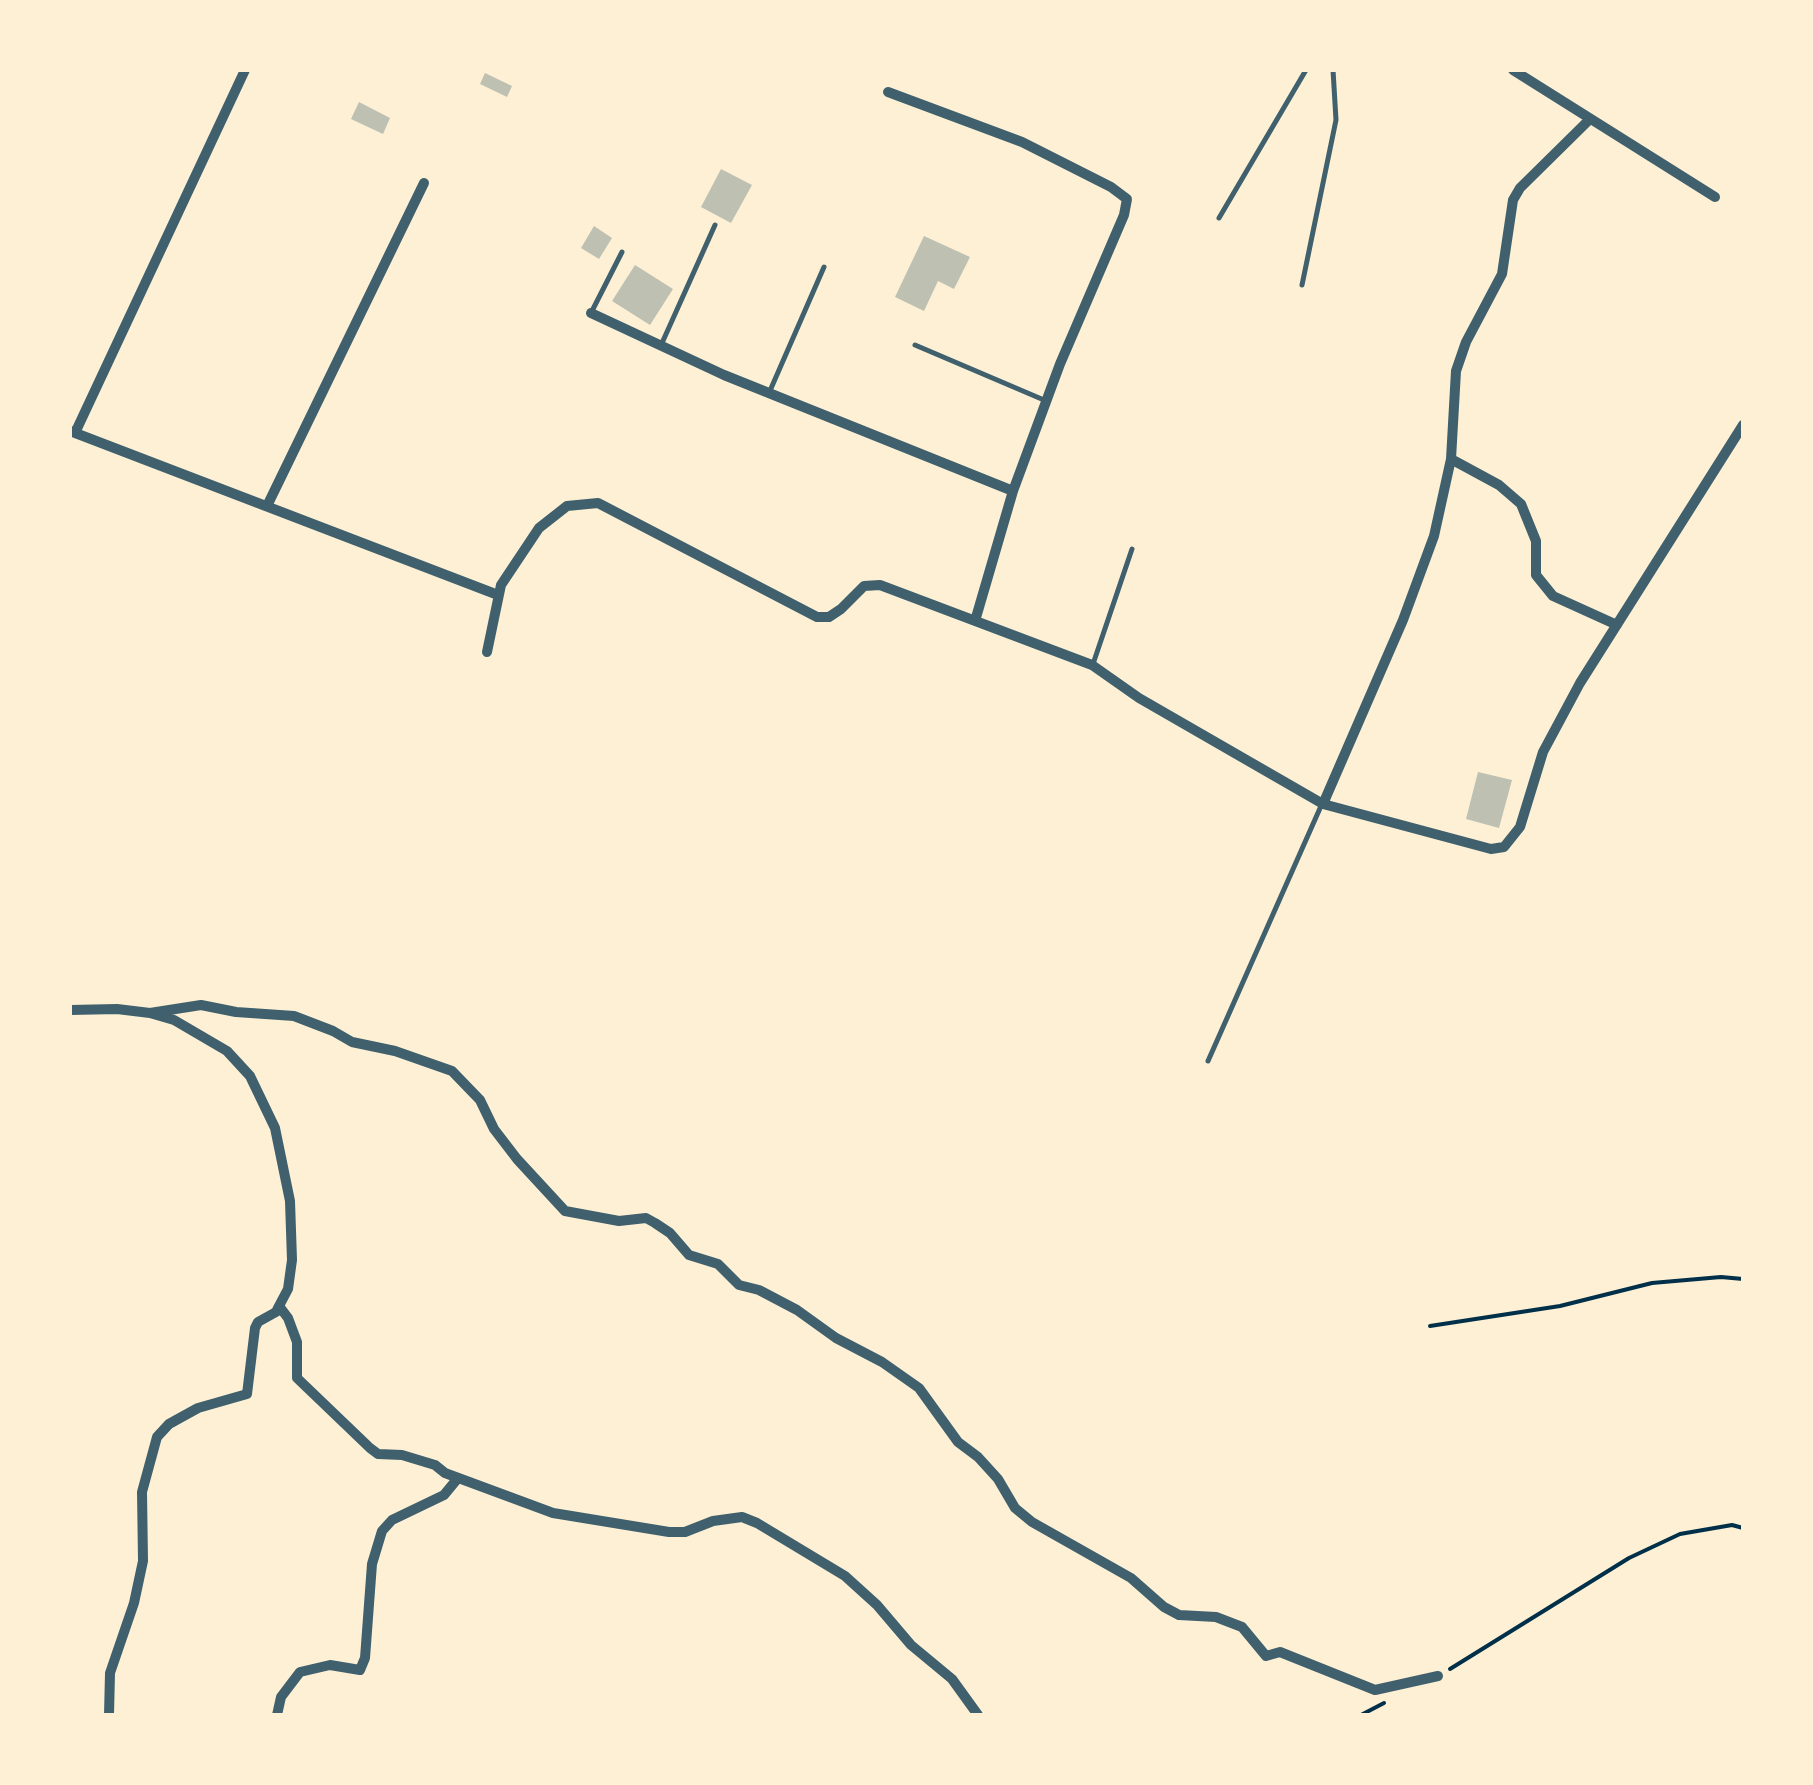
<!DOCTYPE html>
<html>
<head>
<meta charset="utf-8">
<style>
  body { margin:0 }
  #map { position:relative; width:1813px; height:1785px; overflow:hidden; background:#fdf0d5; font-family:Raleway,sans-serif }
  canvas { display:block }
  .frame { position:absolute; inset:0; border:72px solid #fdf0d5; pointer-events:none }
</style>
</head>
<body>
<div id="map">
<canvas width="1813" height="1785"></canvas>
<div class="frame"></div>
</div>
<script>
const ctx = document.querySelector('canvas').getContext('2d');
ctx.lineJoin = 'round';
function fillPath(path, color) {
  ctx.fillStyle = color;
  ctx.fill(path, 'evenodd');
}
function shape(rows) {
  const path = new Path2D();
  for (const r of rows) {
    path.moveTo(r[0], r[1]);
    for (let i = 2; i < r.length; i += 2) path.lineTo(r[i], r[i + 1]);
  }
  return path;
}
function strokePath(path, color, width, dash) {
  ctx.strokeStyle = color;
  ctx.lineWidth = width;
  ctx.lineCap = dash ? 'butt' : 'round';
  ctx.setLineDash(dash || []);
  ctx.stroke(path);
}
fillPath(shape([
  [485,73,512,86,507,97,480,84],
  [359,102,390,118,383,134,351,119],
  [721,169,752,185,731,223,701,207],
  [594,226,612,238,599,259,581,248],
  [924,236,970,257,954,289,938,281,924,311,895,297],
  [635,265,673,289,650,325,612,301],
  [1478,772,1512,780,1499,828,1466,819]
]), '#bec0b2');
strokePath(shape([
  [1430,1326,1560,1306,1652,1283,1721,1277,1743,1279],
  [1450,1669,1629,1558,1680,1534,1732,1525,1743,1528],
  [1361,1715,1384,1703]
]), '#003049', 4);
strokePath(shape([
  [1219,218,1306,70],
  [1302,285,1336,120,1333,70],
  [592,311,622,252],
  [662,343,715,225],
  [915,345,1044,400],
  [769,393,824,267],
  [1093,664,1132,549],
  [1208,1061,1321,806]
]), '#3f606c', 5);
strokePath(shape([
  [1513,70,1715,197],
  [888,92,1022,142,1111,187,1127,199,1124,215,1060,364,1013,491,975,621],
  [591,313,724,375,1013,491],
  [70,431,498,595],
  [75,433,245,70],
  [1451,459,1499,485,1521,504,1536,541,1536,575,1553,596,1617,625],
  [267,506,424,183],
  [487,652,501,585,539,528,567,506,598,503,817,617,829,617,841,609,864,586,880,585,1092,665,1139,698,1323,804,1491,849,1504,847,1520,827,1543,752,1580,683,1743,425],
  [1323,804,1403,620,1434,536,1451,459,1456,371,1466,342,1502,274,1513,200,1520,188,1589,120],
  [70,1010,117,1009,150,1013,174,1020,227,1051,250,1076,275,1128,290,1201,292,1260,288,1289,279,1306,288,1318,297,1342,297,1378,370,1448,378,1454,402,1455,435,1465,445,1473,553,1513,669,1532,685,1532,713,1521,742,1517,757,1523,845,1576,877,1605,911,1645,952,1679,978,1715],
  [150,1013,201,1005,236,1012,294,1016,333,1031,352,1042,395,1051,452,1071,480,1100,494,1129,517,1159,565,1211,619,1221,646,1218,655,1223,670,1233,689,1255,718,1264,739,1285,759,1290,797,1310,836,1338,882,1362,919,1388,958,1442,978,1457,998,1479,1015,1508,1032,1522,1131,1578,1164,1607,1179,1615,1216,1617,1242,1627,1266,1656,1280,1652,1375,1690,1438,1676],
  [109,1715,110,1673,134,1603,143,1561,142,1492,157,1437,169,1424,198,1408,247,1394,255,1328,258,1322,276,1312,279,1306],
  [277,1715,281,1697,300,1672,330,1665,360,1670,365,1658,372,1564,382,1531,392,1520,444,1495,458,1478]
]), '#3f606c', 10);
</script>
</body>
</html>
